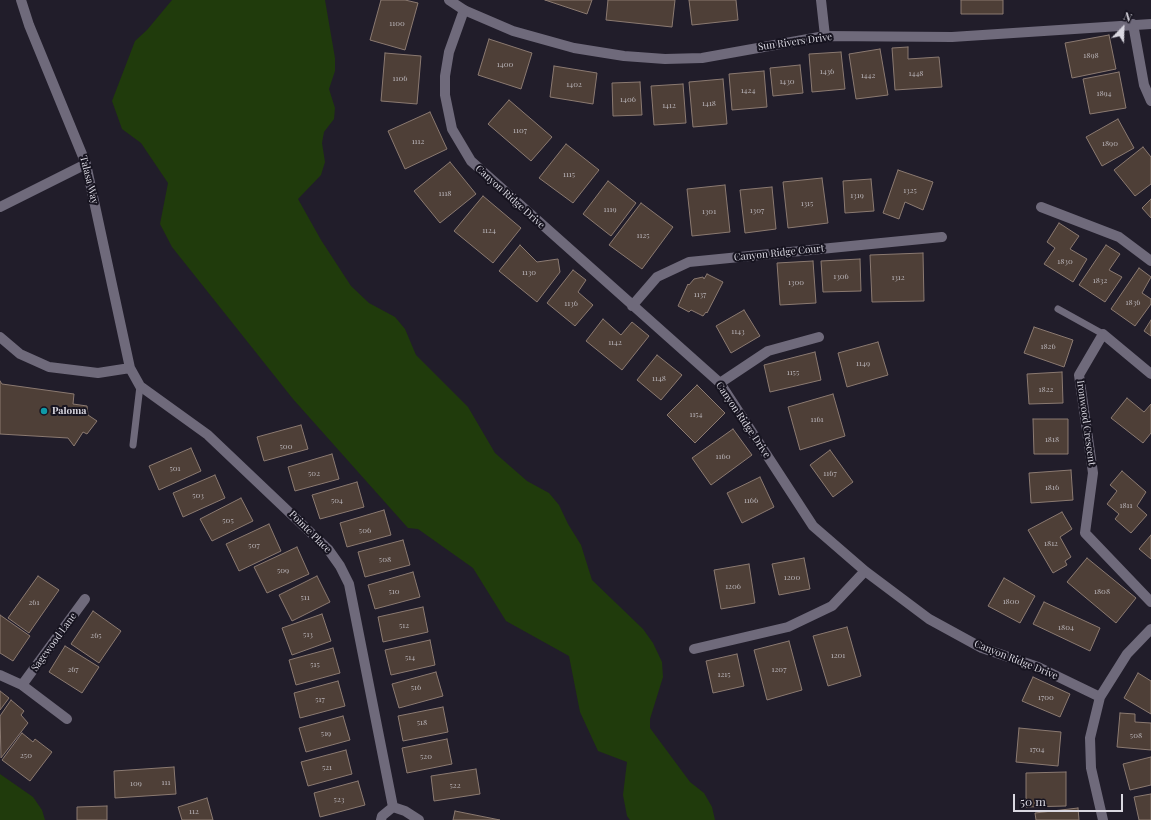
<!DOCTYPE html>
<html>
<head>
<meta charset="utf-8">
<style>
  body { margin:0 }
  #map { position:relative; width:1151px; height:820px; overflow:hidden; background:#211d2a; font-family:"Playfair Display",serif }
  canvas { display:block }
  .north { position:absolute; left:1103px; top:8px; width:40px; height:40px; -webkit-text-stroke:3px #171420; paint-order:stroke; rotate:23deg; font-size:11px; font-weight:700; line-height:16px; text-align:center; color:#dad8e1 }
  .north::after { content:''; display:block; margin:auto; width:14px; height:18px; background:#dad8e1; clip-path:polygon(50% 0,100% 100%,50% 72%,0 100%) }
  .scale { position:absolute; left:1013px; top:794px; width:110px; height:18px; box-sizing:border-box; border:2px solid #dad8e1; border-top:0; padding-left:5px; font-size:12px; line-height:14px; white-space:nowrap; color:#dad8e1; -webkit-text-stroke:3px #171420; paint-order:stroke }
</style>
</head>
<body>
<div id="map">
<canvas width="1151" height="820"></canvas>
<div class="north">N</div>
<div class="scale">50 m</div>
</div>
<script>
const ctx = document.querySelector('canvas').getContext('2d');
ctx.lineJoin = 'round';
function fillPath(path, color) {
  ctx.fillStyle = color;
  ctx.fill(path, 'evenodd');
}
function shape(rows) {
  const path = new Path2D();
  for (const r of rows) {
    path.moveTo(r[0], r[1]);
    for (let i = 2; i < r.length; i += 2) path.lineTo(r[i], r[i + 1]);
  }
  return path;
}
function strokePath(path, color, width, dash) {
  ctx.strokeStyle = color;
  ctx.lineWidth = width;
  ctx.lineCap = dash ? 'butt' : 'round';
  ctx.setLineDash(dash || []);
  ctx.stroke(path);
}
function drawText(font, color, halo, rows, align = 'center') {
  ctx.font = font + ' "Playfair Display",serif';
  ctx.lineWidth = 4;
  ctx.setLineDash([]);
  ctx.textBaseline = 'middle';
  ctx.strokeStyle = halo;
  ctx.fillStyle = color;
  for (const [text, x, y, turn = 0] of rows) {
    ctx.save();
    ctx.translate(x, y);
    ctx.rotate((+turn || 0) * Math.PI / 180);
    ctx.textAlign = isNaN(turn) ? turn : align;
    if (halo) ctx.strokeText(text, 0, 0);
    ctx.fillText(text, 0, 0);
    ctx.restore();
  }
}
fillPath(shape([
  [172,0,325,0,335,58,335,71,329,89,335,108,334,119,324,132,322,143,325,162,321,175,298,199,321,240,351,286,369,303,395,317,405,329,416,355,468,407,495,453,527,481,549,493,559,505,568,524,581,545,592,580,643,629,653,643,662,662,663,677,650,719,650,728,690,782,704,793,712,807,715,820,630,820,627,816,623,795,627,762,598,751,580,712,569,656,506,621,473,568,418,529,408,528,293,399,172,247,160,224,168,183,141,143,122,129,112,101,135,41,147,30],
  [0,774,33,797,42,810,45,820,0,820]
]), '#203b0c');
const building = shape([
  [381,0,405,0,418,3,405,50,370,40,381,0],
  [545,0,592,0,587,14,545,0],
  [608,0,675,0,672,27,606,20,608,0],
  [689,0,736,0,738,20,692,25,689,0],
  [961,0,1003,0,1003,14,961,14,961,0],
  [1109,35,1116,69,1072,78,1065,43,1109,35],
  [489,39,532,53,521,89,478,75,489,39],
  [908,47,908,59,939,57,942,87,895,90,892,48,908,47],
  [880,49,888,95,856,99,849,54,880,49],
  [841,52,845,89,812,92,809,54,841,52],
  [385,53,421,56,417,104,381,101,385,53],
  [800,65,803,93,773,96,770,68,800,65],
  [554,66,597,73,593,104,550,97,554,66],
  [764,71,767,107,732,110,729,74,764,71],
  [1119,72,1126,108,1090,114,1083,79,1119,72],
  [723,79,727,124,693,127,689,82,723,79],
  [640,82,642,115,613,116,612,83,640,82],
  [683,84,686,123,654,125,651,86,683,84],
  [509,100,552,137,531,161,488,124,509,100],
  [430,112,447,149,405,169,388,131,430,112],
  [1118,119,1134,148,1102,166,1086,137,1118,119],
  [566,144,599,170,573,203,539,178,566,144],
  [1143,147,1151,157,1151,184,1135,196,1114,170,1143,147],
  [450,162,476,194,440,223,414,191,450,162],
  [898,170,933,182,923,210,905,202,899,219,883,213,898,170],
  [822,178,828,223,788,228,783,182,822,178],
  [871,179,874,211,845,213,843,181,871,179],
  [608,181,636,203,611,236,583,214,608,181],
  [725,185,730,232,692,236,687,189,725,185],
  [772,187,776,229,745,233,740,190,772,187],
  [483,196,521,228,493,263,454,231,483,196],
  [1151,199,1151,218,1142,208,1151,199],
  [641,203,673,227,642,269,609,245,641,203],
  [1059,223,1079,236,1070,249,1087,259,1073,282,1044,264,1055,248,1047,242,1059,223],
  [520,245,537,262,558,259,560,272,537,302,499,271,520,245],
  [1106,245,1120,254,1109,270,1122,277,1105,302,1079,285,1106,245],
  [923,253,924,301,872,302,870,255,923,253],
  [860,259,861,291,823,292,821,261,860,259],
  [813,261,816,303,780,305,777,263,813,261],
  [1139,268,1151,277,1142,293,1151,299,1151,304,1135,326,1111,309,1139,268],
  [573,270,586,280,578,292,593,305,575,326,547,303,573,270],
  [707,274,723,282,707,313,706,312,703,316,691,310,689,312,678,306,688,284,689,285,694,279,703,277,704,279,707,274],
  [744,310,760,336,731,353,716,326,744,310],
  [603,319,621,335,632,322,649,336,622,370,586,341,603,319],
  [1151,320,1151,336,1144,331,1151,320],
  [1034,327,1073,340,1064,367,1024,353,1034,327],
  [878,342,888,375,847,387,838,353,878,342],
  [815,352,821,380,770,392,764,365,815,352],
  [657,355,682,375,661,400,637,380,657,355],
  [1062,372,1063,403,1029,404,1027,374,1062,372],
  [0,381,2,384,74,394,73,404,87,406,88,415,97,421,87,434,83,432,74,446,68,438,0,434,0,381],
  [697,385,725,413,695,443,667,415,697,385],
  [833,394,845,436,800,450,788,407,833,394],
  [1127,398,1144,412,1151,404,1151,433,1143,443,1111,418,1127,398],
  [1033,419,1068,419,1068,454,1034,454,1033,419],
  [301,425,308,449,264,461,257,437,301,425],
  [733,429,752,455,711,485,692,458,733,429],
  [191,448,201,471,159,490,149,466,191,448],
  [830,450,853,482,833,497,810,465,830,450],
  [332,454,339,479,295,491,288,467,332,454],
  [1071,470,1073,500,1031,503,1029,473,1071,470],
  [1122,471,1146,492,1137,506,1147,515,1131,533,1115,519,1119,514,1107,504,1117,491,1110,485,1122,471],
  [215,475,225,498,183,517,173,493,215,475],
  [760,477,774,507,742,523,727,493,760,477],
  [357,482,364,507,320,519,312,495,357,482],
  [241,498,253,521,212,541,200,519,241,498],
  [384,510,391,535,347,547,340,523,384,510],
  [1062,512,1072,529,1060,537,1071,557,1065,561,1067,565,1053,573,1028,530,1062,512],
  [269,524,281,551,239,571,226,544,269,524],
  [1151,535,1151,559,1139,549,1151,535],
  [403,540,410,565,365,577,358,552,403,540],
  [297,547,309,574,267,593,254,567,297,547],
  [804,558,810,589,779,595,772,564,804,558],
  [1087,558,1136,598,1116,623,1067,582,1087,558],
  [749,564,755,603,721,609,714,570,749,564],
  [413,572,420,597,375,609,368,585,413,572],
  [38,576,59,590,29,633,8,618,38,576],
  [317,576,330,602,292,621,279,595,317,576],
  [1004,578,1035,596,1020,623,988,606,1004,578],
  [1044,602,1100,628,1090,651,1033,624,1044,602],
  [423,607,428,632,383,642,378,617,423,607],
  [93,611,121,631,99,663,71,644,93,611],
  [322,614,331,641,292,655,282,628,322,614],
  [0,615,30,636,13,661,0,653,0,615],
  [847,627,861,676,828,686,813,636,847,627],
  [430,640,435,665,391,675,385,650,430,640],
  [789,641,802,690,767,700,754,650,789,641],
  [65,646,99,667,82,693,49,672,65,646],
  [333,648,340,673,296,685,289,660,333,648],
  [737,654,744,686,713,693,706,661,737,654],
  [436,672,443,696,399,708,392,684,436,672],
  [1138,673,1151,681,1151,714,1124,698,1138,673],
  [1033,677,1070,694,1060,717,1022,701,1033,677],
  [338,681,345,706,300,718,294,693,338,681],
  [0,691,9,698,0,710,0,691],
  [11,700,24,711,21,715,28,723,1,758,0,716,11,700],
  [443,707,448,732,403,741,398,716,443,707],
  [1120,713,1135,714,1135,722,1151,723,1151,750,1117,747,1120,713],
  [343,716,350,740,306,752,299,728,343,716],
  [1019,728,1061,732,1058,766,1016,762,1019,728],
  [22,733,33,742,35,739,52,752,30,781,2,760,22,733],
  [447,739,452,764,407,773,402,748,447,739],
  [346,750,352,774,308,786,301,762,346,750],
  [1151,757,1151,785,1130,790,1123,764,1151,757],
  [174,767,176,794,115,798,114,771,174,767],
  [476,769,480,794,434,801,431,776,476,769],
  [1066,772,1066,806,1026,807,1026,773,1066,772],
  [358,781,365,805,320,817,314,793,358,781],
  [1151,794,1151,820,1139,820,1134,797,1151,794],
  [207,798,213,820,182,820,178,807,207,798],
  [107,806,107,820,77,820,77,807,107,806],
  [1078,808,1079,820,1036,820,1035,813,1078,808],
  [455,811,500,820,453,820,455,811]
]);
fillPath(building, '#4e3f37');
strokePath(building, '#8b7a71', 1);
strokePath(shape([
  [1058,309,1103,334],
  [133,445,140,386]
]), '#6f6a7b', 7);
strokePath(shape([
  [21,0,29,25,86,164,130,368,140,386,208,435,328,549,340,566,349,584,393,807],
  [821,0,825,36],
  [464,10,449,52,445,76,445,95,452,129,471,161,720,383,813,526,865,571,929,619,982,648,1038,667,1100,697],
  [1133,24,1144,85,1151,101],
  [0,207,86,164],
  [1041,207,1119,237,1151,261],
  [632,306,657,277,689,262,942,237],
  [0,337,20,354,49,367,98,373,130,368],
  [1151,374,1103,334,1079,375,1093,473,1085,533,1151,602],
  [720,383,768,351,819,337],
  [694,649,788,627,832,606,865,571],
  [0,675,22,685,67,719],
  [22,685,85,599],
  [393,807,405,811,419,820],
  [381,820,382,816,393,807],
  [1103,820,1091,768,1090,738,1100,697,1127,654,1151,629]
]), '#6f6a7b', 10);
strokePath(shape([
  [449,0,464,10,513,31,574,48,624,56,665,59,702,58,825,36,952,37,1151,24]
]), '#6f6a7b', 10);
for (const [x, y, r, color] of [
  [44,411,4,"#0f9aa8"]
]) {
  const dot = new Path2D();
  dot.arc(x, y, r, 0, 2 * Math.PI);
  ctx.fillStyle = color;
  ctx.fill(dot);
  strokePath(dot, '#171420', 1.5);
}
drawText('8px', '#b7b2b6', null, [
  ["1100",397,23],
  ["1898",1091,55],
  ["1400",505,64],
  ["1436",827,71],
  ["1448",916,73],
  ["1442",868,75],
  ["1106",400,78],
  ["1430",787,81],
  ["1402",574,84],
  ["1424",748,90],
  ["1894",1104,93],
  ["1406",628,99],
  ["1418",709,103],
  ["1412",669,105],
  ["1107",520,130],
  ["1112",418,141],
  ["1890",1110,143],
  ["1115",569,174],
  ["1325",910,190],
  ["1118",445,193],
  ["1319",857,195],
  ["1315",807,203],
  ["1119",610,209],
  ["1307",757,210],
  ["1301",709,211],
  ["1124",489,230],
  ["1125",643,235],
  ["1830",1065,261],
  ["1130",529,272],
  ["1306",841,276],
  ["1312",898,277],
  ["1832",1100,280],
  ["1300",796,282],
  ["1137",700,294],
  ["1836",1133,302],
  ["1136",571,303],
  ["1143",738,331],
  ["1142",615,342],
  ["1826",1048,346],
  ["1149",863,363],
  ["1155",793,372],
  ["1148",659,378],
  ["1822",1046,389],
  ["1154",696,414],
  ["1161",817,419],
  ["1818",1052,439],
  ["500",286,446],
  ["1160",723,456],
  ["501",175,468],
  ["502",314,473],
  ["1167",830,473],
  ["1816",1052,487],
  ["503",198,495],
  ["504",337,500],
  ["1166",751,500],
  ["1811",1126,505],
  ["505",228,520],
  ["506",365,530],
  ["1812",1051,543],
  ["507",254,545],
  ["508",385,559],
  ["509",283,570],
  ["1200",792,577],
  ["1206",733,586],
  ["510",394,591],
  ["1808",1102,591],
  ["511",305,597],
  ["1800",1011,601],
  ["261",34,602],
  ["512",404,625],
  ["1804",1066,627],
  ["513",308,634],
  ["265",96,635],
  ["1201",838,655],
  ["514",410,657],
  ["515",315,664],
  ["267",73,669],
  ["1207",779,669],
  ["1215",724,674],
  ["516",416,687],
  ["1700",1046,697],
  ["517",320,699],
  ["518",422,722],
  ["519",326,733],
  ["508",1136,735],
  ["1704",1037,749],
  ["250",26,755],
  ["520",426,756],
  ["521",327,767],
  ["111",166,782],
  ["109",136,783],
  ["522",455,785],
  ["523",339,799],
  ["112",194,811]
]);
drawText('10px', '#dad8e1', '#171420', [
  ["Sun Rivers Drive",795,42,-8],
  ["Talasa Way",89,180,76],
  ["Canyon Ridge Drive",510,197,42],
  ["Canyon Ridge Court",779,253,-6],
  ["Canyon Ridge Drive",743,420,56],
  ["Ironwood Crescent",1086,423,82],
  ["Pointe Place",310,532,45],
  ["Sagewood Lane",54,642,-54],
  ["Canyon Ridge Drive",1016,660,22]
]);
drawText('bold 10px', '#dad8e1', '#171420', [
  ["Paloma",52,411]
], 'left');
</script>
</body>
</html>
